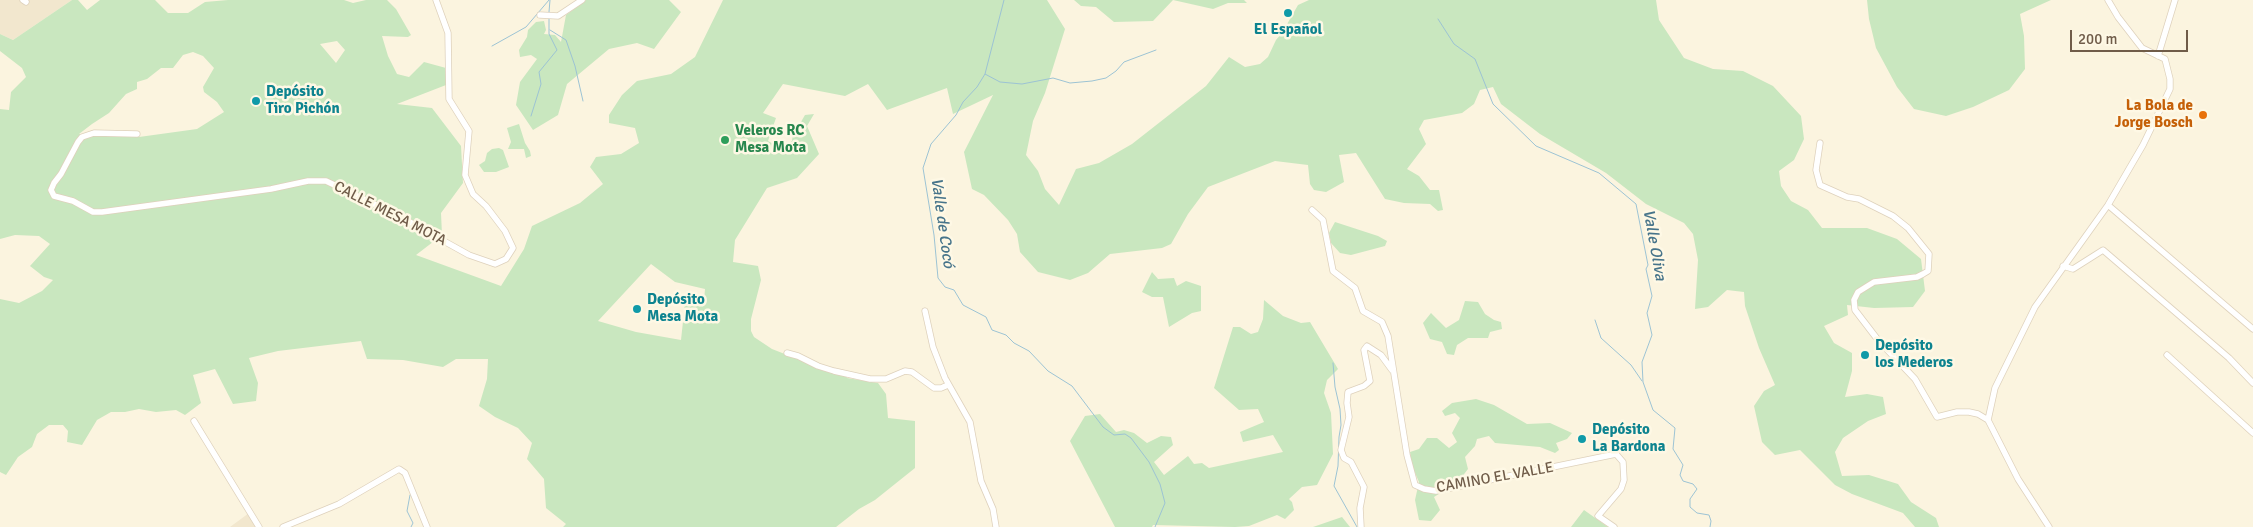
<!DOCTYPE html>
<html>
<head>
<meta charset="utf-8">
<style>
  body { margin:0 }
  #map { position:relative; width:2253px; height:527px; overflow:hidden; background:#fbf4df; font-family:Signika,sans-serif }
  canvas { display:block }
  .scale { position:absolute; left:2070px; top:30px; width:118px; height:22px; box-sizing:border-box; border:2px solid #705c49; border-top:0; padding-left:6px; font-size:15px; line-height:18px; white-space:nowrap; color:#705c49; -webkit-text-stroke:4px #fef8e5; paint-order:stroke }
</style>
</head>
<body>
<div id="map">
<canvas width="2253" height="527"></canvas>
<div class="scale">200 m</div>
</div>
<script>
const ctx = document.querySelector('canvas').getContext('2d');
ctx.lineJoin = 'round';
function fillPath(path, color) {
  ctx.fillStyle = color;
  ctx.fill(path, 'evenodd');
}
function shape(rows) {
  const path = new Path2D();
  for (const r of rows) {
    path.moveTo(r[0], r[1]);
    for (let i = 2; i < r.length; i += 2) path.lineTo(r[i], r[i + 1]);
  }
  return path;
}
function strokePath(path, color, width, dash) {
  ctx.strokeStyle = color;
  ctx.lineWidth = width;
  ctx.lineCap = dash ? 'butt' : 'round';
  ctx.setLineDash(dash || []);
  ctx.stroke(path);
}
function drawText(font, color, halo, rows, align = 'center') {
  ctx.font = font + ' Signika,sans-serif';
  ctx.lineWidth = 5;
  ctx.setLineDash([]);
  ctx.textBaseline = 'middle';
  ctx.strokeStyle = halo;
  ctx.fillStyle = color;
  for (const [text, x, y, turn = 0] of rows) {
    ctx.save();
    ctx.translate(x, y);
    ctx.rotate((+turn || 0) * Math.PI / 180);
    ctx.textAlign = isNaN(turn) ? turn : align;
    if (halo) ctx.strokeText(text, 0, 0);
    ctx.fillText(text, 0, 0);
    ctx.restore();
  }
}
fillPath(shape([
  [0,0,72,0,13,40,0,34],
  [249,513,257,527,230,527]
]), '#f2e7ce');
fillPath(shape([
  [72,0,78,0,87,10,100,0,155,0,168,13,188,13,205,2,228,0,344,0,353,3,366,0,387,0,396,9,411,35,408,37,382,36,388,56,397,74,409,77,424,62,446,68,446,85,397,104,432,108,461,146,463,183,441,213,442,235,416,255,501,286,524,249,532,226,580,203,603,184,590,167,596,157,621,154,639,143,635,128,609,123,609,115,622,95,637,81,671,74,695,57,723,0,1047,0,1065,29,1045,93,1033,121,1026,155,1038,171,1045,189,1059,205,1076,169,1099,163,1132,144,1206,86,1229,57,1245,67,1260,64,1268,57,1276,40,1282,33,1298,5,1309,0,1656,0,1659,20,1684,58,1713,69,1743,71,1773,86,1801,116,1804,139,1794,160,1779,171,1781,186,1791,201,1808,210,1822,228,1867,228,1897,239,1921,259,1925,291,1913,307,1874,308,1847,305,1848,315,1824,326,1834,343,1852,353,1852,371,1845,397,1867,394,1883,397,1886,414,1868,421,1843,438,1835,452,1842,476,1869,475,1898,484,1911,502,1936,518,1939,527,1915,527,1903,513,1852,494,1835,485,1800,450,1775,455,1762,442,1754,406,1764,391,1775,385,1759,348,1745,306,1744,292,1727,290,1708,307,1695,309,1698,260,1693,234,1684,223,1646,204,1606,173,1540,134,1501,104,1493,87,1480,90,1474,104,1462,113,1424,120,1419,129,1426,144,1407,169,1419,176,1430,190,1439,190,1443,210,1438,211,1430,204,1404,203,1385,199,1356,153,1339,155,1344,182,1326,192,1314,190,1310,184,1308,165,1275,161,1208,187,1188,214,1171,244,1162,248,1110,254,1088,273,1070,280,1038,272,1020,252,1017,234,1008,220,984,195,972,189,964,152,993,95,953,114,947,88,887,110,868,84,845,96,783,84,763,113,776,118,768,141,784,150,792,141,794,126,798,127,805,115,814,114,807,126,819,154,797,178,767,188,735,240,733,262,758,266,761,280,751,319,751,331,754,337,772,349,823,369,845,373,847,378,878,383,886,394,888,418,915,421,915,468,875,500,859,509,836,527,563,527,566,524,546,508,544,479,527,459,532,443,518,428,495,417,479,406,487,379,488,359,456,359,443,367,403,360,367,359,361,341,278,351,249,358,258,383,256,401,233,404,215,369,193,375,201,403,185,415,176,410,156,412,139,409,125,412,111,412,97,420,82,445,67,442,68,431,63,425,49,425,37,434,32,447,18,457,6,475,0,472,0,299,19,303,42,291,53,280,44,277,30,266,50,244,39,236,15,235,0,239,0,109,9,110,11,92,26,77,22,68,0,51,0,34,13,40],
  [337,41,345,50,336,63,320,44],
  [193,52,203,56,214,68,203,87,204,92,217,102,224,112,197,129,139,137,79,134,92,124,109,113,126,94,137,89,137,82,147,79,161,68,173,68,183,55],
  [651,264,675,282,705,289,704,301,685,303,681,340,636,332,598,321],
  [586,0,669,0,681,12,654,49,637,43,609,49,567,84,558,115,533,130,516,105,520,82,537,59,531,55,520,57,519,50,527,37,528,30,536,22,544,21,546,30,544,34,555,35,561,42,566,15],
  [1074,0,1244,0,1247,3,1228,3,1213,9,1173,0,1153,21,1114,22,1096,7,1081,6],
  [1867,0,2051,0,2020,14,2024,36,2025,69,2009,90,1973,107,1946,116,1914,109,1897,87,1876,48,1869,19],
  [519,124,525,143,530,151,531,156,526,158,524,149,508,149,511,142,507,128],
  [499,148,503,150,509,167,496,172,484,172,479,165,485,161,487,153,492,149],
  [1335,222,1378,236,1387,241,1385,246,1351,255,1340,253,1331,243,1329,233],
  [1152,272,1158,279,1174,278,1177,286,1186,281,1201,286,1201,311,1192,313,1169,327,1163,297,1152,297,1142,292],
  [1264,300,1283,316,1301,323,1310,322,1338,369,1327,380,1324,393,1331,413,1333,454,1317,485,1302,487,1289,499,1292,502,1294,510,1285,519,1277,515,1249,526,1235,527,1153,525,1152,527,1115,527,1070,441,1085,416,1100,414,1116,432,1124,430,1134,433,1147,443,1161,436,1171,437,1173,445,1154,462,1164,475,1188,456,1194,464,1202,463,1209,468,1283,452,1273,435,1243,442,1240,432,1264,422,1258,409,1239,410,1214,388,1233,327,1240,327,1251,334,1258,332,1263,319],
  [1465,301,1478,302,1485,314,1494,320,1501,322,1502,329,1490,332,1488,338,1468,338,1457,345,1454,355,1447,354,1442,342,1430,339,1423,323,1431,313,1446,328,1459,320],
  [1476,399,1494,405,1527,424,1550,423,1572,433,1567,439,1556,443,1559,450,1555,453,1540,447,1495,443,1489,436,1477,439,1475,446,1465,457,1468,469,1458,482,1434,497,1440,510,1431,521,1419,520,1415,500,1419,482,1412,466,1410,452,1419,449,1427,438,1437,438,1449,448,1457,442,1452,433,1460,418,1455,413,1445,416,1442,411,1452,403],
  [1584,510,1608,527,1571,527],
  [1342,517,1350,527,1313,527]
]), '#c9e7bf');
strokePath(shape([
  [549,12,550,0],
  [1438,19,1454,44,1475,59,1493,104,1536,146,1599,173,1636,204,1648,265,1646,269,1652,296,1647,313,1652,335,1642,362,1643,382,1653,410,1675,428,1673,449,1683,465,1680,475,1683,481,1693,484,1697,489,1690,499,1690,507,1697,513,1709,515,1711,521,1710,527],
  [550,30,566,40,575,66,583,101],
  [492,46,526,27,549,0],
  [985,74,1004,0],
  [531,116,541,84,539,72,557,50,549,34,549,19],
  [1595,320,1601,338,1631,365,1642,381],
  [1333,363,1335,387,1340,409,1341,425,1339,437,1338,466,1334,486,1357,527],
  [410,495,407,511,413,523,411,527],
  [1155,527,1165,503,1160,484,1149,462,1131,438,1125,434,1114,435,1103,427,1072,386,1048,371,1029,351,1014,343,1006,335,992,330,986,317,963,305,954,290,945,287,938,278,934,235,923,168,931,144,956,115,963,102,977,87,985,74,1000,82,1022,84,1053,78,1070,83,1092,81,1106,78,1116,71,1124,62,1156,50]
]), '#9cc3d4', 1);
const minor = shape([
  [23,0,26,2],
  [540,15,558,16,582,0],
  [2158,56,2175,0],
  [137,134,94,133,82,137,78,142,61,174,54,183,51,190,54,196,73,201,93,212,102,212,271,189,308,181,326,181,397,215,469,255,495,264,506,259,513,248,505,231,486,206,473,194,465,175,469,131,449,99,448,33,436,0],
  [1820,143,1816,170,1820,185,1847,197,1859,199,1893,216,1908,228,1929,254,1928,271,1923,274,1917,277,1874,282,1858,292,1854,300,1855,310,1878,340,1915,379,1937,417,1957,412,1969,412,1978,414,1988,420],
  [2108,205,2253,329],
  [1312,210,1323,220,1333,271,1355,288,1363,311,1382,322,1388,336,1407,455,1415,485,1424,489,1436,491,1616,454,1623,462,1624,480,1621,489,1598,516,1614,527],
  [2063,266,2073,269,2103,250,2229,358,2253,383],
  [925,311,933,347,945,378,970,422,981,481,993,509,996,527],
  [787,353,798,356,818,366,834,371,870,379,886,379,905,371,912,372,934,388,941,388,948,385],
  [2167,355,2253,433],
  [194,421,259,527],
  [283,527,339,504,399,469,405,473,427,527],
  [1361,527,1360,508,1364,487,1351,462,1344,458,1341,450,1349,417,1347,403,1348,392,1364,386,1370,381,1364,350,1367,346,1381,355,1392,370],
  [2049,527,2018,479,1988,420,1995,388,2035,307,2108,205,2143,145,2170,89,2170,79,2165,59,2142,48,2118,17,2108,0]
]);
strokePath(minor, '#ded1bc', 7);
strokePath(minor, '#fff', 5.5);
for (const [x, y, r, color] of [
  [1288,13,5,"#0f9aa8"],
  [256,101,5,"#0f9aa8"],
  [2203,115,5,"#e8710a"],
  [725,140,5,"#2e9e5b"],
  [637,309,5,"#0f9aa8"],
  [1865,355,5,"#0f9aa8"],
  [1582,439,5,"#0f9aa8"]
]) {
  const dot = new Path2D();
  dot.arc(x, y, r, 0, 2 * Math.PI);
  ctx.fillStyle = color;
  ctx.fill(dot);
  strokePath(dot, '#fef8e5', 2);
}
drawText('bold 15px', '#0d838f', '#fef8e5', [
  ["El Español",1288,30,"center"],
  ["Depósito",266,92],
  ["Tiro Pichón",266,109],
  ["Depósito",647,300],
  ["Mesa Mota",647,317],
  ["Depósito",1875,346],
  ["los Mederos",1875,363],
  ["Depósito",1592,430],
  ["La Bardona",1592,447]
], 'left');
drawText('bold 15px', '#c56008', '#fef8e5', [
  ["La Bola de",2193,106],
  ["Jorge Bosch",2193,123]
], 'right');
drawText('bold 15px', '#27864d', '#fef8e5', [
  ["Veleros RC",735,131],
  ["Mesa Mota",735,148]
], 'left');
drawText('15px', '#705c49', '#fef8e5', [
  ["CALLE MESA MOTA",390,214,27],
  ["CAMINO EL VALLE",1495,478,-10]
]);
drawText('italic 16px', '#47748a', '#fef8e5', [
  ["Valle de Cocó",942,223,82],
  ["Valle Oliva",1654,245,80]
]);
</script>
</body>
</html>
